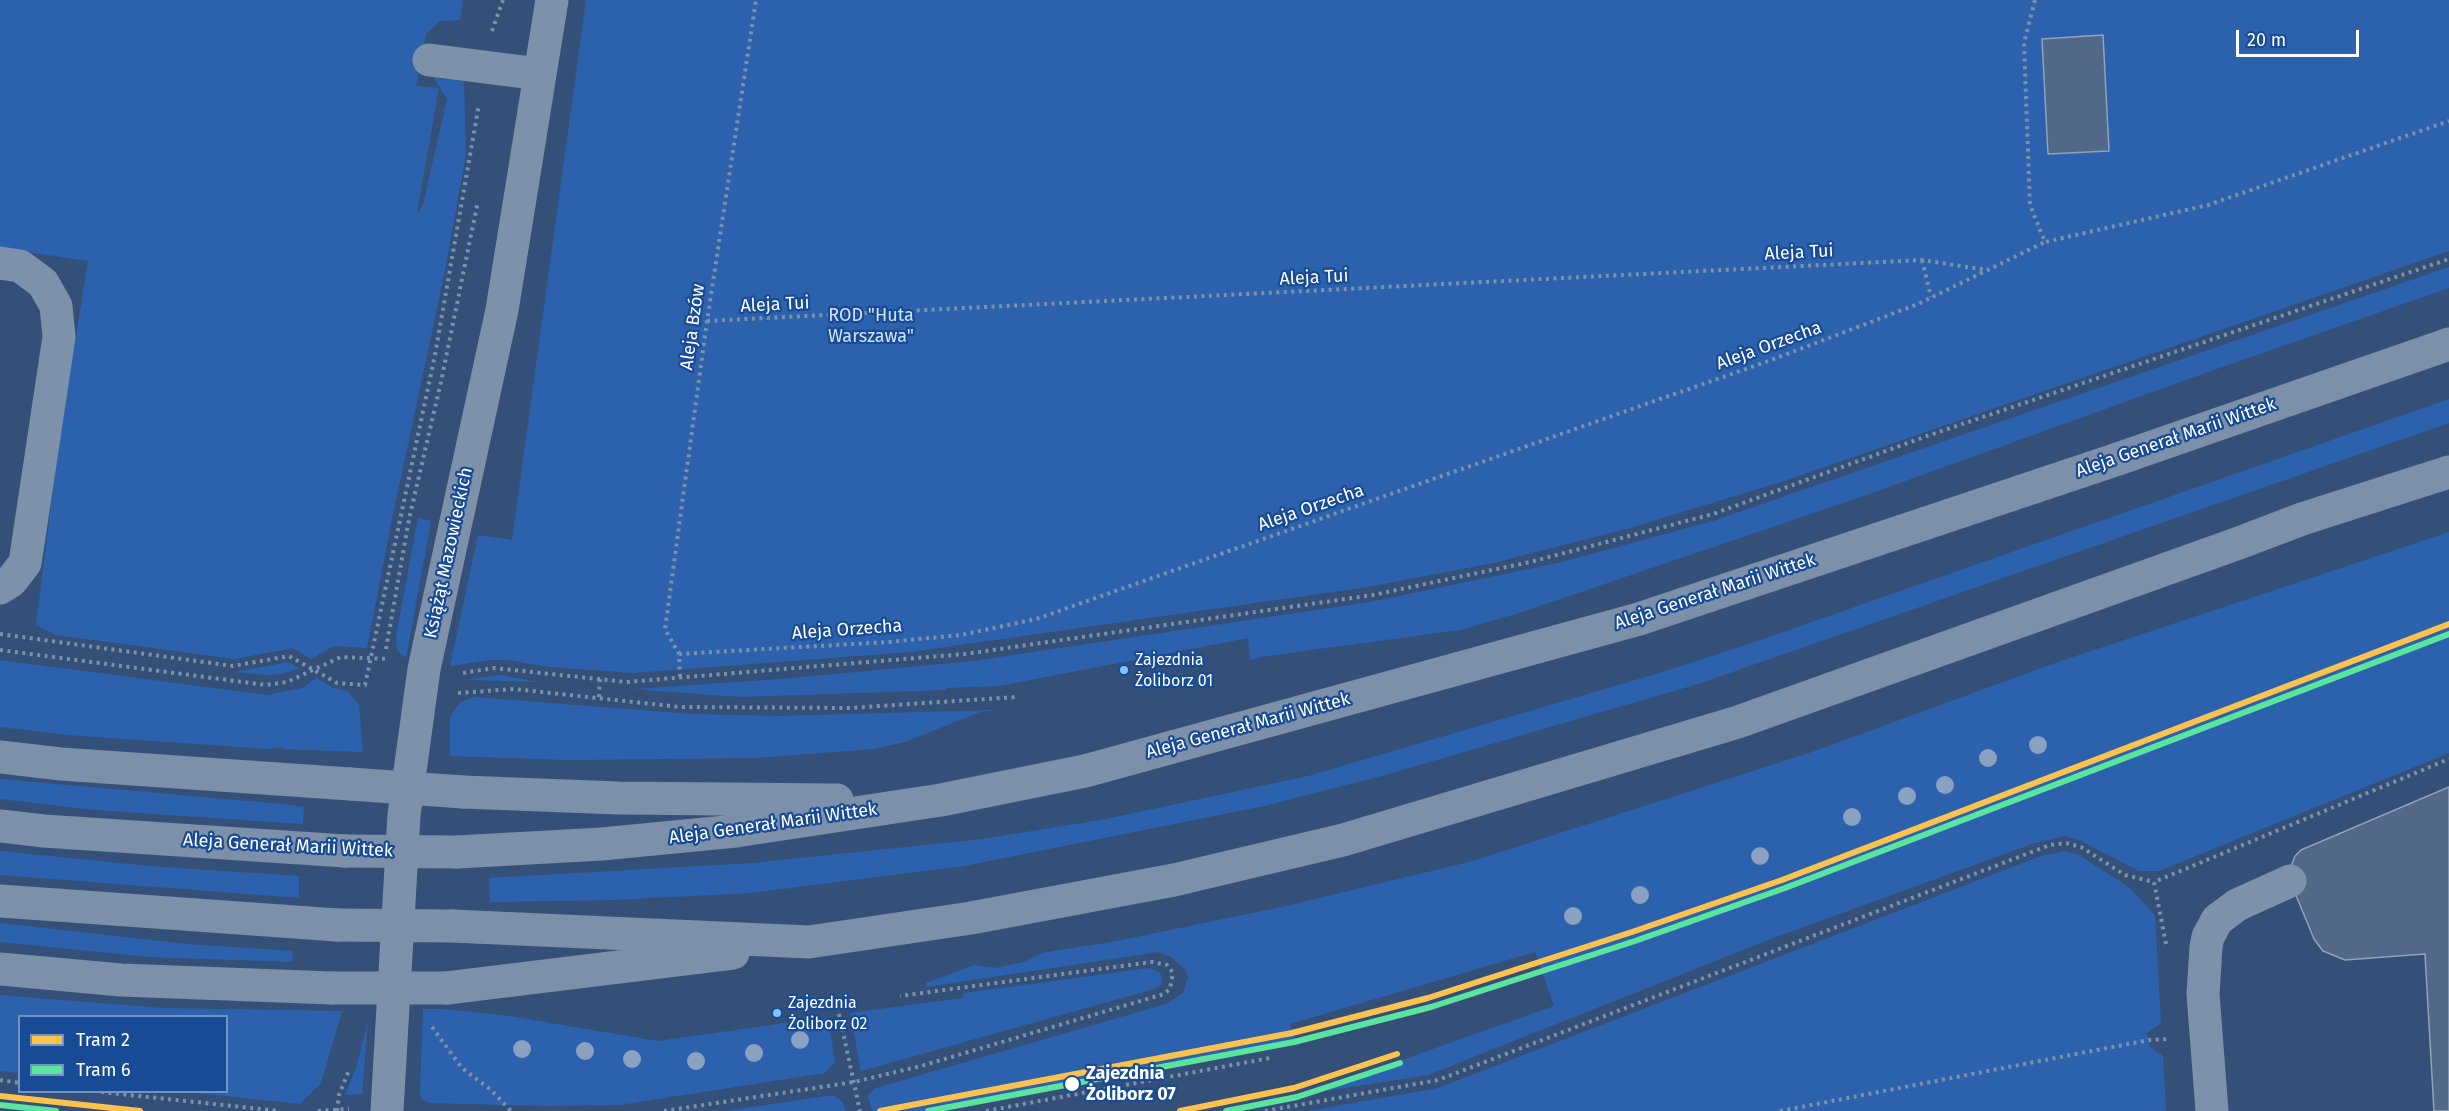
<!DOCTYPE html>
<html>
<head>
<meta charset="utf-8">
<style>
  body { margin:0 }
  #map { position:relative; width:2449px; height:1111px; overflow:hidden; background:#345079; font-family:"Fira Sans",sans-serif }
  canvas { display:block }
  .legend { position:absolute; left:18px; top:1015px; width:210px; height:78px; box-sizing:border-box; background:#174b96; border:2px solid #7493c0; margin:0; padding:8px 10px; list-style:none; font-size:18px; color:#fff }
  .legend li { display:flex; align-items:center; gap:12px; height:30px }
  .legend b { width:30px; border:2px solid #7493c0 }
  .scale { position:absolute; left:2236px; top:30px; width:123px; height:27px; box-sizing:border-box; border:3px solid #fff; border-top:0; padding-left:8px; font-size:18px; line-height:21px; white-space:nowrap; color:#fff; -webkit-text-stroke:4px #174b96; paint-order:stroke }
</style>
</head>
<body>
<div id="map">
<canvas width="2449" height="1111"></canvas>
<ul class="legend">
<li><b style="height:8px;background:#fcc24d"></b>Tram 2</li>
<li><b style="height:8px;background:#5ae49d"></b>Tram 6</li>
</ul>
<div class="scale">20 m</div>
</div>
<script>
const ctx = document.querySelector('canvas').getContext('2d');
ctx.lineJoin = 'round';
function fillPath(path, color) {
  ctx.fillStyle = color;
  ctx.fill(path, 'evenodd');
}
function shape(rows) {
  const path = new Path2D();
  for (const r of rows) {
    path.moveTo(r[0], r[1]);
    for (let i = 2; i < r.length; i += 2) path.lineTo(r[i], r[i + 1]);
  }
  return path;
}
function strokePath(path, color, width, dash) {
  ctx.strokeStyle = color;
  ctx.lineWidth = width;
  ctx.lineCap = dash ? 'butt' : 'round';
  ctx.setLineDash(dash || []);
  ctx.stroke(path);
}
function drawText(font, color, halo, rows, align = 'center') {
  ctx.font = font + ' "Fira Sans",sans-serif';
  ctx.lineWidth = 4.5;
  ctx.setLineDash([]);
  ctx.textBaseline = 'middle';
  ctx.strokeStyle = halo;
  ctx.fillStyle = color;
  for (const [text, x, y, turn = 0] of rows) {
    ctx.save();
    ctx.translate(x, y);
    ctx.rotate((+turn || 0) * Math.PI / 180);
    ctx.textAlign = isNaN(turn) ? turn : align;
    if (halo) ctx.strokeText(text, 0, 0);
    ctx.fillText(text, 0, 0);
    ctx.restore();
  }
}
fillPath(shape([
  [0,0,463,0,460,20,440,21,426,34,416,86,439,88,417,213,423,205,447,99,434,78,464,81,466,155,445,271,393,514,367,648,334,646,311,659,293,648,235,659,56,635,36,625,58,449,88,261,0,248],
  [586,0,2449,0,2449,251,1784,481,1630,528,1493,563,1368,587,910,652,633,673,550,667,508,660,491,660,450,666,478,535,512,540],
  [2449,267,2449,288,2208,372,1861,497,1519,613,1460,630,1267,656,1250,660,1248,638,999,686,946,688,946,690,741,697,603,687,634,689,781,679,973,661,1370,602,1562,562,1713,521],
  [2449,399,2449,423,1698,684,1385,775,1264,806,964,866,751,893,613,900,490,902,489,878,752,863,983,839,1106,819,1308,776,1656,674,1746,645],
  [418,518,431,521,406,658,397,651,396,636],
  [2449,532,2449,753,2159,871,2139,871,2081,841,2065,836,2032,844,1768,940,1428,1075,1306,1094,1554,1006,1535,952,1290,1024,1296,1043,933,1111,872,1111,868,1095,876,1088,1166,1004,1183,993,1188,977,1185,969,1171,957,1159,952,926,987,926,983,974,965,996,968,1024,962,1042,953,1117,941,1286,906,1473,861,1809,753,2058,662],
  [0,660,267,695,302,688,317,678,333,688,347,691,359,705,363,752,282,749,283,747,268,749,67,735,0,727],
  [289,662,299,668,283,674,266,675,234,672],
  [501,675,521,679,539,682,464,680],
  [474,697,691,714,778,716,995,710,980,712,905,742,874,749,756,758,569,760,450,756,450,718,454,710,461,702],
  [0,779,282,804,304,807,303,824,95,810,0,799],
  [0,851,149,866,299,876,299,898,0,875],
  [2065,851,2079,855,2130,888,2155,915,2161,1023,2147,1033,2150,1047,2163,1056,2166,1111,1309,1111,1438,1088,2041,856],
  [0,923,187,944,293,951,292,962,149,957,0,942],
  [1150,968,1159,972,1163,978,1161,985,1154,989,861,1071,850,1013,963,998,964,993],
  [0,995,162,1008,342,1011,321,1083,300,1104,188,1092,226,1092,226,1016,20,1016,19,1073,0,1071],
  [423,1009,445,1009,509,1016,658,1041,828,1017,835,1062,825,1073,620,1105,548,1106,429,1103,421,1099,420,1092],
  [368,1021,362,1094,345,1095,356,1068],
  [833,1095,843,1102,845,1111,725,1111]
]), '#2c62ad');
const building = shape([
  [2103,35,2109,151,2048,154,2042,39,2103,35],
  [2449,787,2449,1111,2434,1111,2425,954,2345,960,2323,951,2314,939,2290,881,2290,869,2295,856,2301,850,2449,787]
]);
fillPath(building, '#516888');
strokePath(building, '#92a2b9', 1.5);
strokePath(shape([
  [2035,0,2024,43,2030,205,2045,242,2208,205,2449,121],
  [492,31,503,0],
  [1922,260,1931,297],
  [707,321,1922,260,1986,270],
  [0,634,233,666,289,656,337,683,365,685,435,355,479,104],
  [386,649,409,519,441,382,478,201],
  [0,650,266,685,287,682,341,657,389,659],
  [679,654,888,642,961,635,1036,619,1774,359,1918,304,2045,242],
  [463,673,494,668,626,682,965,654,1373,595,1530,562,1713,514,1927,436,2449,259],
  [680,677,679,654,665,629,707,321,756,0],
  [458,693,514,689,680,707,849,708,1017,697],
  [599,697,600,679],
  [2166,944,2154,882,2449,759],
  [839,1014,860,1111],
  [432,1027,462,1068,491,1090,511,1111],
  [0,1080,20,1083],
  [101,1092,280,1111],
  [318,1111,349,1109],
  [337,1111,339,1095,349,1070],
  [664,1111,854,1082,921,1066,1164,994,1170,989,1173,973,1167,965,1152,962,900,996],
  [986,1111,1270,1058],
  [1265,1111,1438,1080,2050,845,2066,843,2081,847,2125,875,2154,882],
  [1780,1111,2149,1040,2170,1039]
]), '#7d91ab', 4, [3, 4.5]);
strokePath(shape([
  [429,60,540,74],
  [0,263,20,266,43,283,56,306,59,337,25,563,11,581,0,588],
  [387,1111,404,815,424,669,502,310,552,0],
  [2212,1111,2203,994,2206,947,2208,937,2217,920,2237,905,2290,881]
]), '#7d91ab', 33);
strokePath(shape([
  [0,757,61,764,350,784],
  [463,792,618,798,837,800],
  [0,826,44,831,345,851],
  [457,852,602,844,736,831,941,800,1085,771,1639,619,2112,461,2449,344],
  [0,901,337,925],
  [452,926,809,942,971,918,1174,880,1343,840,1738,722,2239,543,2302,519,2449,472],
  [0,969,121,980,332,988],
  [447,988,733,953]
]), '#7c90a9', 33);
strokePath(shape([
  [350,784,463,792],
  [345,851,457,852],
  [337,925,452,926],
  [332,988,447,988]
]), '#7c90a9', 33);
strokePath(shape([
  [0,1096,140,1111],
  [880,1111,1292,1033,1428,998,1632,932,1782,880,2449,624],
  [1180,1111,1294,1088,1397,1054]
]), '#fcc24d', 6);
strokePath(shape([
  [0,1105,56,1111],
  [928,1111,1294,1042,1431,1007,1635,941,1785,888,2449,634],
  [1226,1111,1297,1097,1400,1063]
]), '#5ae49d', 6);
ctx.fillStyle = '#8aa1c1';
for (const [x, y] of [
  [2038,745],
  [1988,758],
  [1945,785],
  [1907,796],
  [1852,817],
  [1760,856],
  [1640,895],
  [1573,916],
  [800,1040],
  [522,1049],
  [585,1051],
  [754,1053],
  [632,1059],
  [696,1061]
]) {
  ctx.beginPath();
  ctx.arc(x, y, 9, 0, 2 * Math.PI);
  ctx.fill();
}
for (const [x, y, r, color] of [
  [1124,670,5,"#80c4ff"],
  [777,1013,5,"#80c4ff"],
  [1072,1084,8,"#fff"]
]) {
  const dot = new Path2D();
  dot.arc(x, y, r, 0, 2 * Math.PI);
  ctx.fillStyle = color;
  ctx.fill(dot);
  strokePath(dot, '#174b96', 2);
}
drawText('16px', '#fff', '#174b96', [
  ["Zajezdnia",1135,661],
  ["Żoliborz 01",1135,682],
  ["Zajezdnia",788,1004],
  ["Żoliborz 02",788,1025]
], 'left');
drawText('18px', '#fff', '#174b96', [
  ["Aleja Tui",1799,253,-3],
  ["Aleja Tui",1314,278,-3],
  ["Aleja Tui",775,305,-3],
  ["Aleja Bzów",693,327,-82],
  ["Aleja Orzecha",1769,346,-20],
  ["Aleja Generał Marii Wittek",2176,438,-19],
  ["Aleja Orzecha",1311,508,-19],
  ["Książąt Mazowieckich",449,553,-78],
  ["Aleja Generał Marii Wittek",1715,592,-18],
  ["Aleja Orzecha",847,630,-4],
  ["Aleja Generał Marii Wittek",1248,726,-15],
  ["Aleja Generał Marii Wittek",773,824,-8],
  ["Aleja Generał Marii Wittek",288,846,3]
]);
drawText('18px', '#d1e3fc', '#174b96', [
  ["ROD \"Huta",871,316],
  ["Warszawa\"",871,337]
]);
drawText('bold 18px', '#fff', '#174b96', [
  ["Zajezdnia",1086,1074],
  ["Żoliborz 07",1086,1095]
], 'left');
</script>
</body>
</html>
